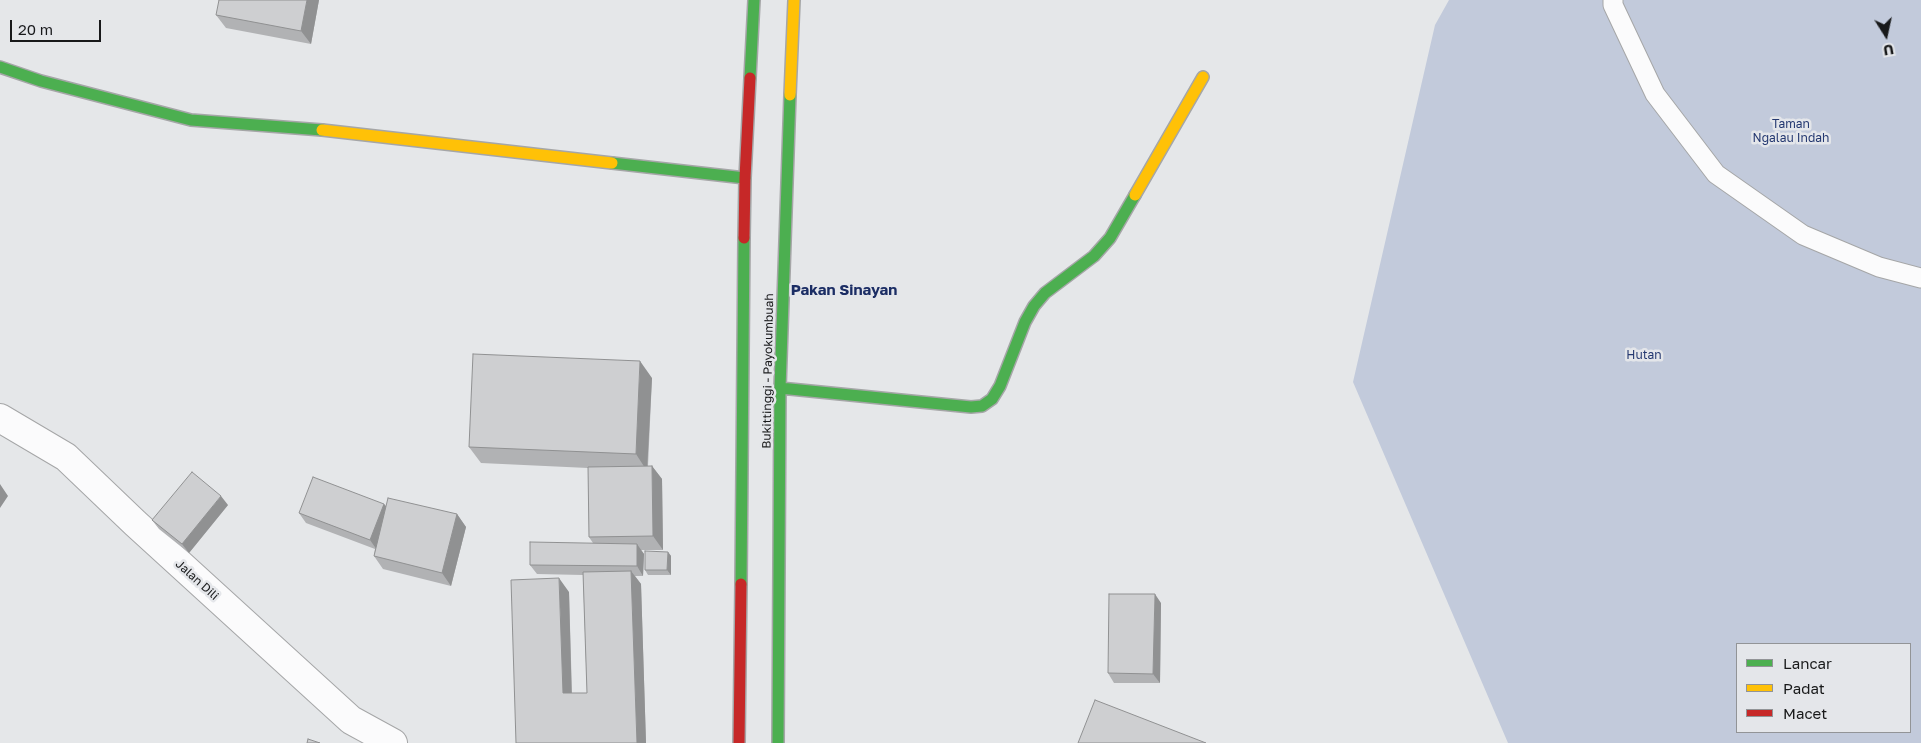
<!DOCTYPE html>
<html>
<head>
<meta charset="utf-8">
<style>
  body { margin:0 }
  #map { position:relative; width:1921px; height:743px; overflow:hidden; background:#e5e7e9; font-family:"Golos Text",sans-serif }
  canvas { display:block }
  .legend { position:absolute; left:1736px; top:643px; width:175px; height:90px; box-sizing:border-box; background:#e4e6ea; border:1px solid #929497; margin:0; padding:6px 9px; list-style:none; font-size:15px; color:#18191a }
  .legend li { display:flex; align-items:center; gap:10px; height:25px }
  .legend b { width:25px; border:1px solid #929497 }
  .north { position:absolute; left:1861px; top:10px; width:50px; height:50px; -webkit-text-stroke:4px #e4e6ea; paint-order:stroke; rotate:170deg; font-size:14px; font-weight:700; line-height:20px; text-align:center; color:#18191a }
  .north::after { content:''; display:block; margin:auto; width:18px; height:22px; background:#18191a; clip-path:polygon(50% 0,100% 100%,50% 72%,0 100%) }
  .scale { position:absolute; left:10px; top:20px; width:91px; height:22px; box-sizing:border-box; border:2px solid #18191a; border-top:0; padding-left:6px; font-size:15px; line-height:18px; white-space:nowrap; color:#18191a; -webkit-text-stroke:4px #e4e6ea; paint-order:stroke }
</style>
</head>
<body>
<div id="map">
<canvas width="1921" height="743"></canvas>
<ul class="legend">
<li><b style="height:6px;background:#4caf50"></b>Lancar</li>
<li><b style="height:6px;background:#ffc107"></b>Padat</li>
<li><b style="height:6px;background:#c62828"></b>Macet</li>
</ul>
<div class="north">U</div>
<div class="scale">20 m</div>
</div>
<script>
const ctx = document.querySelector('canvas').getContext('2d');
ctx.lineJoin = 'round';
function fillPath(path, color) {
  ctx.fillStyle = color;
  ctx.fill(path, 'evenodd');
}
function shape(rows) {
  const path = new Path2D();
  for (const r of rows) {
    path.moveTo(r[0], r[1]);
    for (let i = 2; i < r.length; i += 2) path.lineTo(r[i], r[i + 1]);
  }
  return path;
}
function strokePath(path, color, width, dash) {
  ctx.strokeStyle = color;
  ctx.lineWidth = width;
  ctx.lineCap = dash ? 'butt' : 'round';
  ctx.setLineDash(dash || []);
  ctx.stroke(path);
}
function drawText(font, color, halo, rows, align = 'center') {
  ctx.font = font + ' "Golos Text",sans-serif';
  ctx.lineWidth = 5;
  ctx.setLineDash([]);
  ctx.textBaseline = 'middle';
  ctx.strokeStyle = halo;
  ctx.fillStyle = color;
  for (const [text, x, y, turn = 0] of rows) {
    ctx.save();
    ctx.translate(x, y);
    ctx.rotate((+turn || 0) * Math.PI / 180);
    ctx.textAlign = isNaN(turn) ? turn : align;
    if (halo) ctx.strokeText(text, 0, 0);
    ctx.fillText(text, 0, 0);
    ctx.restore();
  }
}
fillPath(shape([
  [1449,0,1921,0,1921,743,1508,743,1353,382,1435,25],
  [1737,644,1910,644,1910,732,1737,732]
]), '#c2cadb');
const lane = shape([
  [1613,0,1613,5,1655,94,1716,174,1803,235,1879,267,1921,278]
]);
const street = shape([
  [0,418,66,457,135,523,351,720,393,743]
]);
const fast = shape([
  [0,67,41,81,191,120,322,130],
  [750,78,754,0],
  [612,163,745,178],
  [780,388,971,407,982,406,992,399,1000,386,1025,322,1034,306,1045,293,1094,256,1110,238,1135,195],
  [741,584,744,238],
  [778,743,780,388,790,95]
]);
const slow = shape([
  [790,95,794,0],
  [322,130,612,163],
  [1135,195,1203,77]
]);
const jam = shape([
  [744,238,745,178,750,78],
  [739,743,741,584]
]);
strokePath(lane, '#a5a6a7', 21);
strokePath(street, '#a5a6a7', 30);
strokePath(fast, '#a5a6a7', 14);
strokePath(slow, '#a5a6a7', 14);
strokePath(jam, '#a5a6a7', 14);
strokePath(lane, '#fbfbfc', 19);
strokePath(street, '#fbfbfc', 28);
strokePath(fast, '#4caf50', 11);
strokePath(slow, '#ffc107', 11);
strokePath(jam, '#c62828', 11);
fillPath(shape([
  [319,0,311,44,226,28,216,15],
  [652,378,648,466,652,466,662,479,663,550,641,550,644,554,643,576,635,576,641,584,646,743,516,743,569,592,572,693,587,693,583,575,537,574,530,565,593,543,589,537,588,468,481,463,469,447],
  [384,504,386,506,457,514,466,527,451,586,383,569,374,556,375,549,306,523,299,513],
  [228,505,189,553,159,529,152,520],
  [668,552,671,556,671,575,648,575,645,570],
  [1161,603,1160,683,1114,683,1108,673]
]), '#b1b2b4');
fillPath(shape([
  [307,0,319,0,311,44,301,31],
  [640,361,652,378,647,471,636,454],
  [652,466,662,479,663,550,653,536],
  [0,484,8,496,0,508],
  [221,496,228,505,189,553,182,544],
  [384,504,391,513,377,550,370,540],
  [457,514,466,527,451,586,442,573],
  [637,544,644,554,643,576,637,566],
  [668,552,671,556,671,575,667,570],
  [631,571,641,584,646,743,637,743],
  [559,578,569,592,572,707,563,693],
  [1155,594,1161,603,1160,683,1153,674]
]), '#909192');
const building = shape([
  [219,0,307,0,301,31,216,15,219,0],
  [473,354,640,361,636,454,469,447,473,354],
  [652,466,653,536,589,537,588,467,652,466],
  [192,472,221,496,182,544,152,520,192,472],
  [313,477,384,504,370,540,299,513,313,477],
  [388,498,457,514,442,573,374,556,388,498],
  [530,542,637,544,637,566,530,565,530,542],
  [645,551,668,552,667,570,645,570,645,551],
  [631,571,637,743,516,743,511,580,559,578,563,693,587,693,583,572,631,571],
  [1109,594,1155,594,1153,674,1108,673,1109,594],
  [1095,700,1206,743,1078,743,1095,700],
  [308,739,320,743,307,743,308,739]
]);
fillPath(building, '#cecfd1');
strokePath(building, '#909192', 1);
drawText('12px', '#253971', '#e4e6ea', [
  ["Taman",1791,124],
  ["Ngalau Indah",1791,138],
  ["Hutan",1644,355]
]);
drawText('12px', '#18191a', '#e4e6ea', [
  ["Bukittinggi - Payokumbuah",768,371,-89],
  ["Jalan Dili",197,580,42]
]);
drawText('bold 15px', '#1b2d64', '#e4e6ea', [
  ["Pakan Sinayan",844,290]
]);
</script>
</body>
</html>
